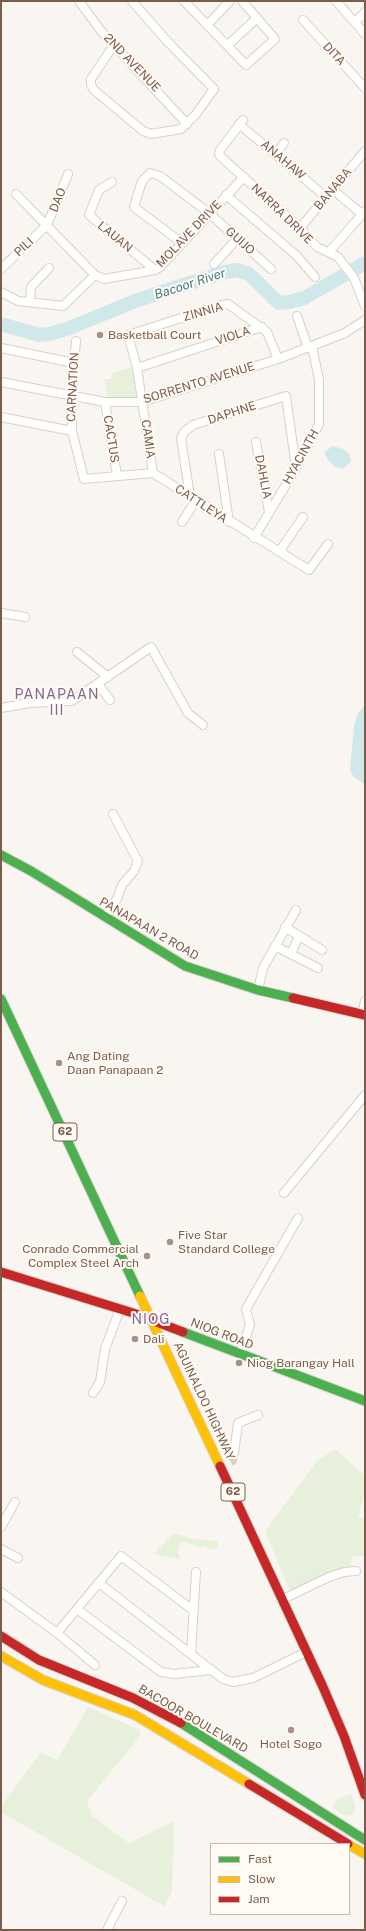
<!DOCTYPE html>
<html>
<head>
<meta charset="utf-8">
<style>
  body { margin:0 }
  #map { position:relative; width:366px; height:1931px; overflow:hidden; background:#f9f5f0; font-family:"Public Sans",sans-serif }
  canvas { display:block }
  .frame { position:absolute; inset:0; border:2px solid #7a5c4d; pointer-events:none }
  .legend { position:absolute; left:210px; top:1843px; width:140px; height:72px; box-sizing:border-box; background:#fffaf3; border:1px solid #cabbb1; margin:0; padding:5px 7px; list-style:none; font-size:12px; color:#7a5c4d }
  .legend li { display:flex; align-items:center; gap:8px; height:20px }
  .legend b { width:20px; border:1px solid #cabbb1 }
</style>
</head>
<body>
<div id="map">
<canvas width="366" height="1931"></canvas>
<div class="frame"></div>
<ul class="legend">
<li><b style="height:5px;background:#4caf50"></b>Fast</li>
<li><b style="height:5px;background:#ffc107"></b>Slow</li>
<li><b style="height:5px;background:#c62828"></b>Jam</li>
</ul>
</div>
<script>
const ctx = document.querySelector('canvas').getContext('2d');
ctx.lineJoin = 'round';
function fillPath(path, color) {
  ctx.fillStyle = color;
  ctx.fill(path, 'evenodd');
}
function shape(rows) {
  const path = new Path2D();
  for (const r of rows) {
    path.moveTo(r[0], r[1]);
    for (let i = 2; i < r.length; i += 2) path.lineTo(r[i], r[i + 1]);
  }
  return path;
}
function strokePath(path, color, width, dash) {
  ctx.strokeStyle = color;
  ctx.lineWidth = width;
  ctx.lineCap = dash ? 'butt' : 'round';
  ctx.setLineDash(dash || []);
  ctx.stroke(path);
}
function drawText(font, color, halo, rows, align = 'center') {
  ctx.font = font + ' "Public Sans",sans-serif';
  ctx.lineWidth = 4;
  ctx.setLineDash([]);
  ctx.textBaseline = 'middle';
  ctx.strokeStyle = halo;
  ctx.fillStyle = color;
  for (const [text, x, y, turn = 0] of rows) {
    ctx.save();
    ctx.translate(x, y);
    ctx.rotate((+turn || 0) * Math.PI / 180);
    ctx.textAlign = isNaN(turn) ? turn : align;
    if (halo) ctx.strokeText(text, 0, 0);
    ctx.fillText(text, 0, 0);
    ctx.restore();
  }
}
fillPath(shape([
  [132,367,136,398,108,397,104,379,111,379,112,373],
  [335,1449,365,1476,365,1491,358,1517,365,1519,365,1556,352,1556,351,1570,293,1598,265,1531,318,1460],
  [174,1533,194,1539,215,1541,216,1539,219,1546,214,1550,202,1546,202,1548,181,1541,178,1553,180,1559,153,1554],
  [88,1707,140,1730,140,1736,87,1801,92,1816,129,1843,174,1821,172,1892,164,1906,1,1812,1,1807,41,1752,57,1760],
  [351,1794,356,1809,353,1814,346,1816,333,1808,337,1799]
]), '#e7f0db');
fillPath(shape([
  [333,446,343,449,350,455,351,462,343,469,335,467,328,460,324,452],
  [365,705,365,785,354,777,350,771,354,726,358,713]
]), '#d0e8ea');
strokePath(shape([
  [1,324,39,335,49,334,67,329,135,301,171,289,225,272,237,270,249,274,279,303,289,302,304,298,365,263]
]), '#d0e8ea', 14);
strokePath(shape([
  [231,1462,233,1461,234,1453]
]), '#d9cfc7', 8, [8, 4]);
const street = shape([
  [79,1,101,31,187,124],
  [184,1,246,65,275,39,242,1],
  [336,1,365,34],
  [303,20,365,88],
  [355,22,365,12],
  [207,25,230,1],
  [114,45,91,79,91,85,94,90,143,131,151,134,181,129,196,114,214,89,166,40,132,1],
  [228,45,257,18],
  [243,120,220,150,219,154,221,157,300,228,317,247,338,257,354,278,365,306],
  [239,124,326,197],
  [276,153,284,143],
  [112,182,99,190,89,215,155,270],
  [332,189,362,214],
  [16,194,95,275,104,279,150,271,159,268,244,177],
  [226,195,297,256,315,277],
  [300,228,365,151],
  [182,243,134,207,142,181,150,173,160,176,209,213,271,269],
  [329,252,365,211],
  [214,264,238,238],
  [1,269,47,225,68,174],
  [1,292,18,301,63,306,95,275],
  [30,302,31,287,49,268],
  [297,316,308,348],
  [76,341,71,396,72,431,84,479,153,473,309,570,328,544],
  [1,348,74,363],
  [137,368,262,327],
  [1,382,105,402,142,402,278,359,345,333,365,320],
  [105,402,117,475],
  [1,417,72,431],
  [256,442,269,512],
  [219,454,229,522],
  [153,473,137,368,128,335,222,305,228,304,267,332,278,359],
  [190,496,181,439,184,432,193,425,286,396,296,468],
  [182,522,196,500],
  [254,538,296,468,319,424,319,380,312,346],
  [279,552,303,517],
  [1,613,25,617],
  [77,652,108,677],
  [98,684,110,700],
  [1,708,30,703,72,701,151,647,184,706,188,713,203,725],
  [105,917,117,899,122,885,134,871,138,861,113,814],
  [285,927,322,950],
  [275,946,318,968],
  [291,954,299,936],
  [258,990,263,968,296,910],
  [362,1015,365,1001],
  [284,1193,365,1095],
  [240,1354,250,1325,246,1309,298,1218],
  [93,1393,100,1382,105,1349,120,1309],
  [234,1453,238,1423,258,1415],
  [1,1527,15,1502],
  [1,1549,18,1558],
  [99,1583,223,1679,233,1682,253,1678,306,1652],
  [1,1592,57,1633,95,1665],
  [281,1600,329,1577,344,1572,356,1571],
  [77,1609,161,1672,174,1674,211,1670],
  [57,1633,121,1556,194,1611],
  [191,1654,196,1572],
  [107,1930,122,1901]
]);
const fast = shape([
  [1,855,31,871,185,966,258,990,293,998],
  [1,999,140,1296],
  [183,1332,365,1401],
  [181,1723,365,1840]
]);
const slow = shape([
  [140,1296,220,1466],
  [1,1656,43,1680,135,1715,249,1784],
  [349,1845,365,1854]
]);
const jam = shape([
  [293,998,365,1015],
  [1,1272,133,1313,183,1332],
  [220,1466,323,1687,344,1736,365,1795],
  [1,1636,39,1660,133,1698,181,1723],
  [249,1784,348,1844]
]);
strokePath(street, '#d7d1cb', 10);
strokePath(fast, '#d9d2cb', 11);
strokePath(slow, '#d9d2cb', 11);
strokePath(jam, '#d9d2cb', 11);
strokePath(street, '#fefefd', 8);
strokePath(fast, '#4caf50', 9);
strokePath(slow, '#ffc107', 9);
strokePath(jam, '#c62828', 9);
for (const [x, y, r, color] of [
  [100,335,4,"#a69286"],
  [59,1063,4,"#a69286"],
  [170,1242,4,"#a69286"],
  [147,1256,4,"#a69286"],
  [135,1339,4,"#a69286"],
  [239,1363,4,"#a69286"],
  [291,1730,4,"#a69286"]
]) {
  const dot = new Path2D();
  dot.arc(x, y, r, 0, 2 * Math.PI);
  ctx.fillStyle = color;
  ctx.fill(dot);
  strokePath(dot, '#fffaf3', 1.5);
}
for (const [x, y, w] of [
  [65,1132,24],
  [233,1492,24]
]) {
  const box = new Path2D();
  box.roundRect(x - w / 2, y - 9, w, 18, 3);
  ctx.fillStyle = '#fffaf3';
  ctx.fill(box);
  strokePath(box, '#7a5c4d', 1);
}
drawText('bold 11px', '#7a5c4d', null, [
  ["62",65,1132],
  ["62",233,1492]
]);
drawText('12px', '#7a5c4d', '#fffaf3', [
  ["DITA",334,54,47],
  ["2ND AVENUE",132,63,46],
  ["ANAHAW",283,160,40],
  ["BANABA",333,189,-50],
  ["DAO",58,200,-68],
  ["NARRA DRIVE",282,214,44],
  ["MOLAVE DRIVE",189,234,-46],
  ["LAUAN",115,237,39],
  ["GUIJO",240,241,42],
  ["PILI",24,247,-43],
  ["ZINNIA",203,312,-16],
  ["VIOLA",233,336,-18],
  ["SORRENTO AVENUE",199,383,-17],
  ["CARNATION",73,387,-87],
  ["DAPHNE",232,413,-18],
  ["CACTUS",111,439,81],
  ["CAMIA",148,439,82],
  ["HYACINTH",301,457,-61],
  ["DAHLIA",263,477,79],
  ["CATTLEYA",201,504,33],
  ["PANAPAAN 2 ROAD",149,929,30],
  ["NIOG ROAD",222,1334,21],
  ["AGUINALDO HIGHWAY",204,1401,65],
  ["BACOOR BOULEVARD",193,1719,30]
]);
drawText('12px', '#7a5c4d', '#fffaf3', [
  ["Basketball Court",108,335],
  ["Ang Dating",67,1056],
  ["Daan Panapaan 2",67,1070],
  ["Five Star",178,1235],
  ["Standard College",178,1249],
  ["Conrado Commercial",139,1249,"right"],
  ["Complex Steel Arch",139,1263,"right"],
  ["Dali",143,1339],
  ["Niog Barangay Hall",247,1363],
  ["Hotel Sogo",291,1744,"center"]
], 'left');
drawText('italic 13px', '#437c86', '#fffaf3', [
  ["Bacoor River",190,284,-18]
]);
ctx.letterSpacing = '1px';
drawText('14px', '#846695', '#fffaf3', [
  ["PANAPAAN",57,695],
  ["III",57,711],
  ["NIOG",151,1320]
]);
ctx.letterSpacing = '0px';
</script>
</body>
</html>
